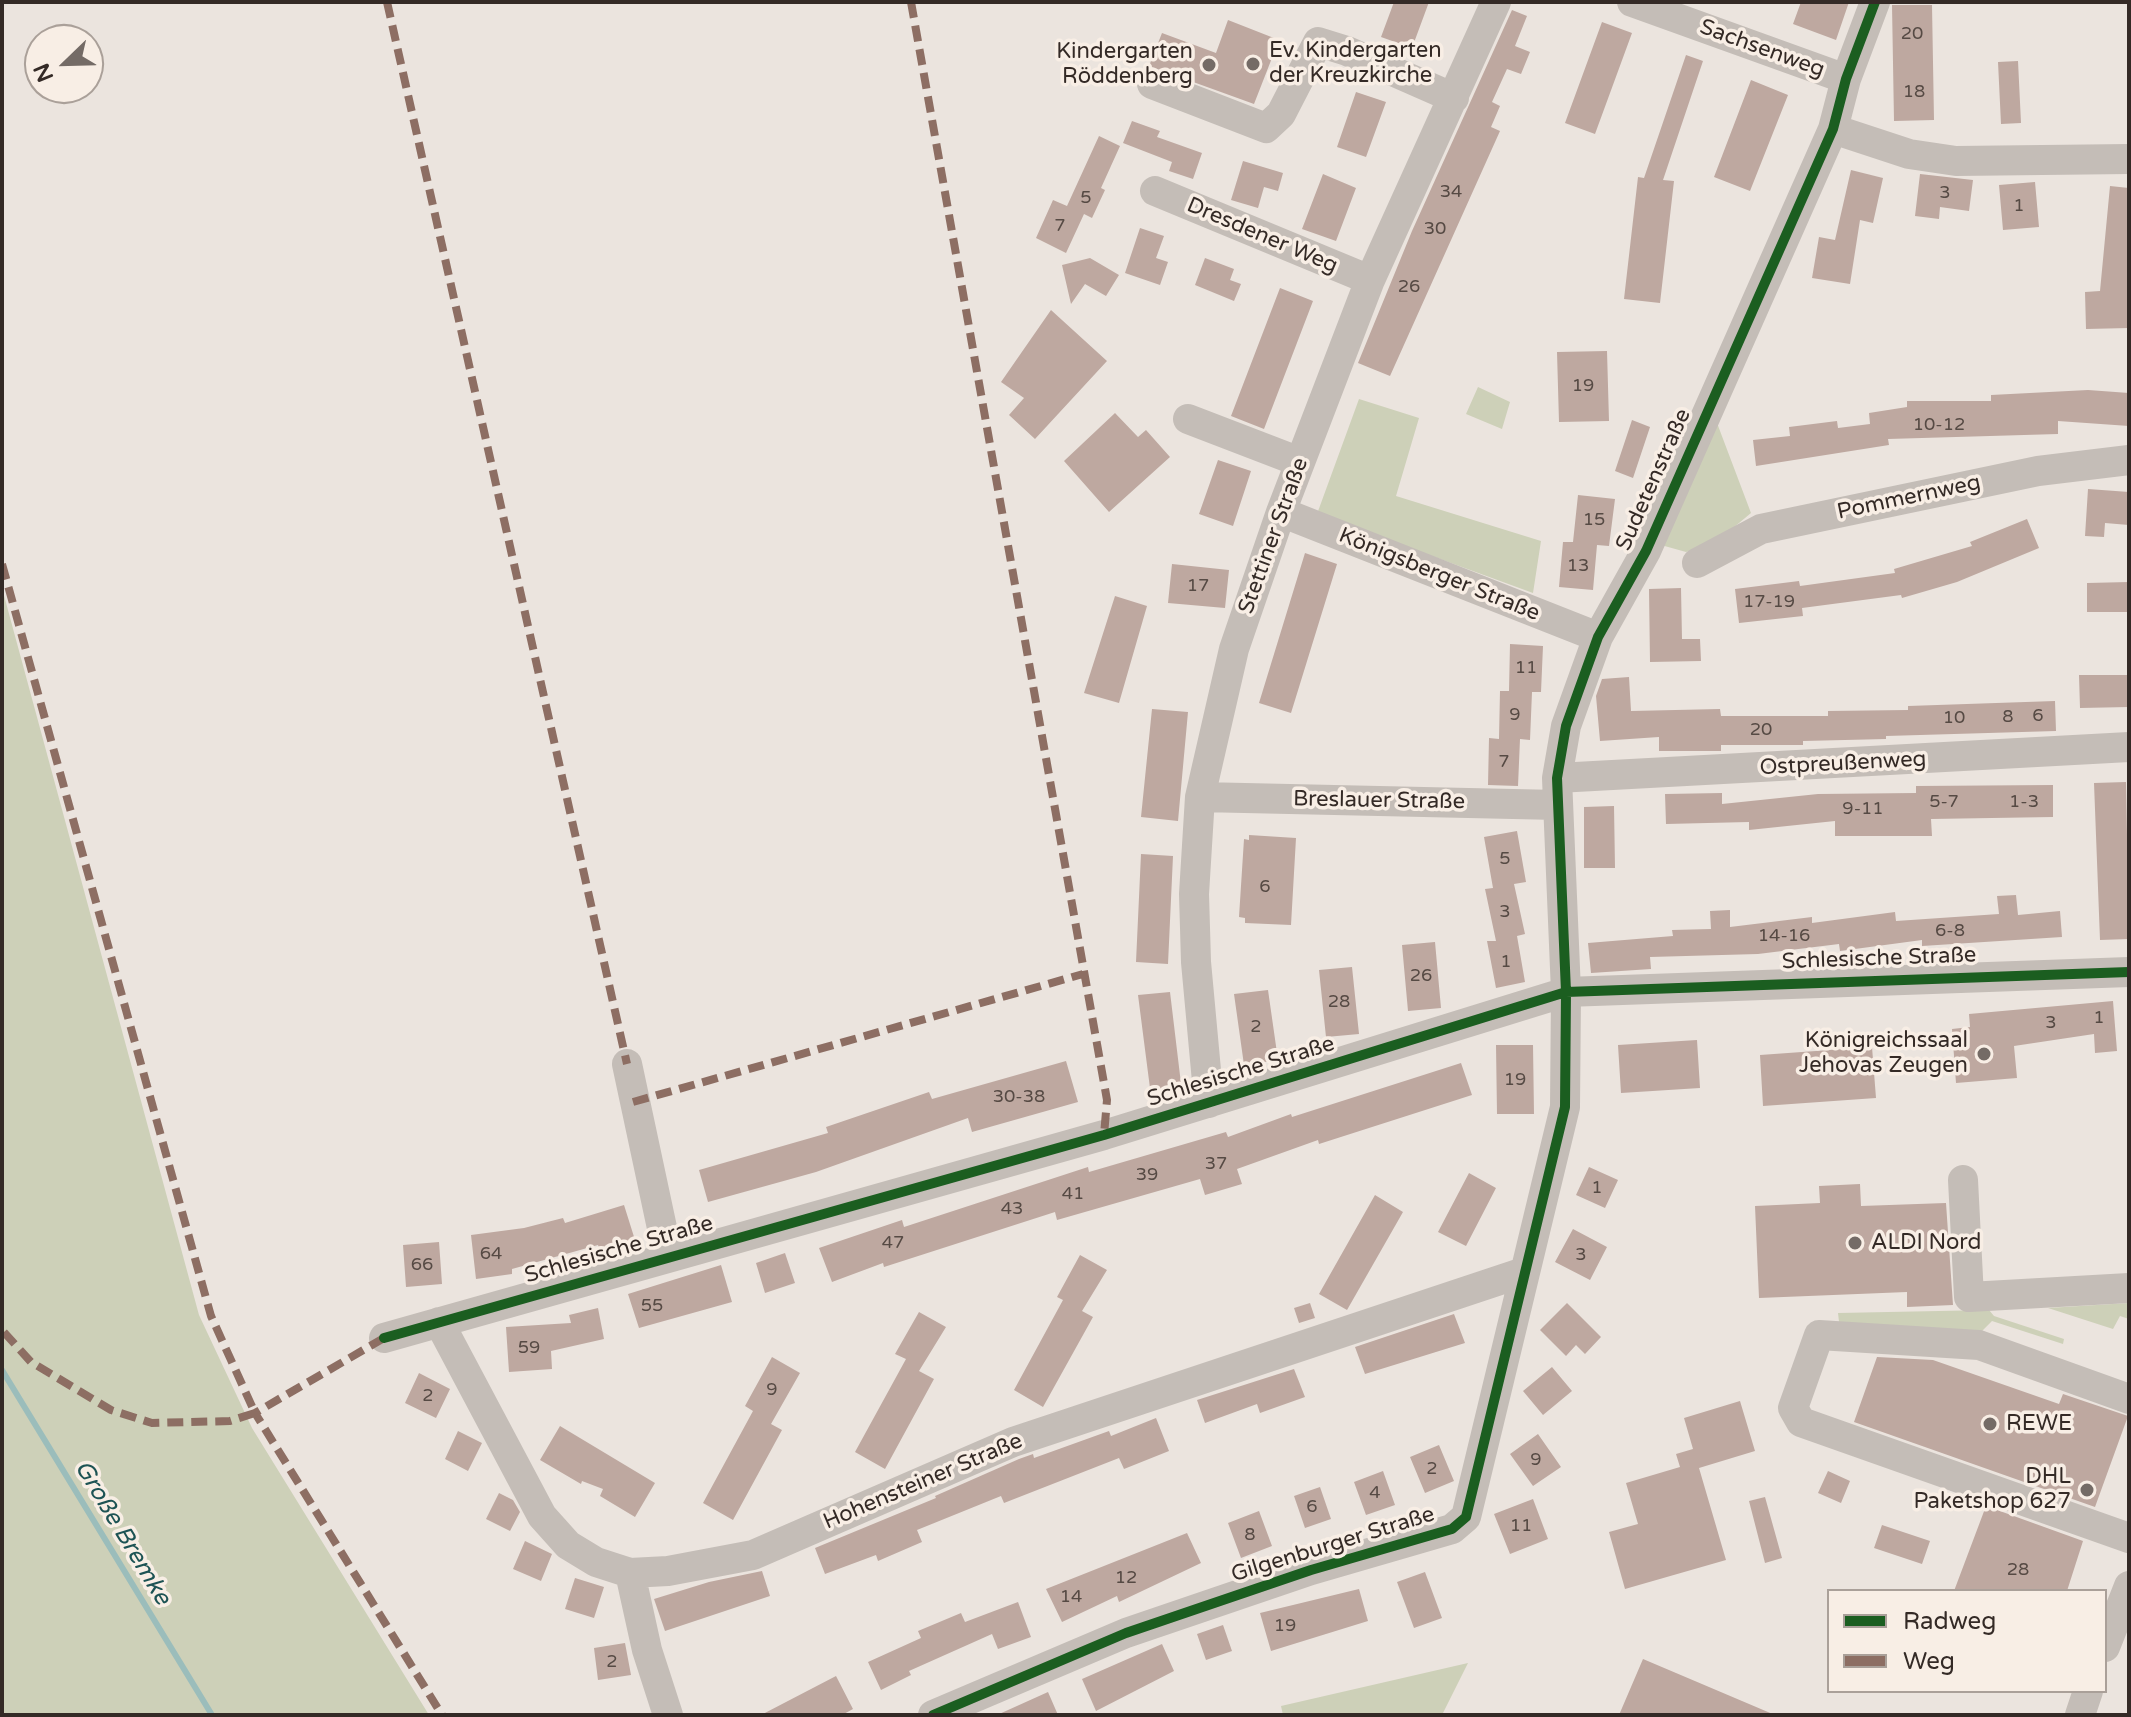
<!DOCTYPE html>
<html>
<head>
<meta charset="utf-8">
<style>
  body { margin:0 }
  #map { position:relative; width:2131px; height:1717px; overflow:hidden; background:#ebe4de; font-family:"Varela Round",sans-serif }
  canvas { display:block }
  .frame { position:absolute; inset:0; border:4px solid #342a26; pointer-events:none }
  .legend { position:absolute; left:1827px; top:1589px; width:280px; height:104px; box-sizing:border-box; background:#f8eee5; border:2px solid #aaa099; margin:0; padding:10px 14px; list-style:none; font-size:24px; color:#342a26 }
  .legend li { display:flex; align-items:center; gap:16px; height:40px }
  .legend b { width:40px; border:2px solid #aaa099 }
  .north { position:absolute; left:24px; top:24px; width:80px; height:80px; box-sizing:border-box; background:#f8eee5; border:2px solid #aaa099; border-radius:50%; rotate:247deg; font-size:22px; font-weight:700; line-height:32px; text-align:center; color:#342a26 }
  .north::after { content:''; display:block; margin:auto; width:28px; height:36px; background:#746b66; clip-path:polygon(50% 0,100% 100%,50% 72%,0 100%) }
</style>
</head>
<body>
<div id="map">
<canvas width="2131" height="1717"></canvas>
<div class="frame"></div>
<ul class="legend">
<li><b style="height:10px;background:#1b5e20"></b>Radweg</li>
<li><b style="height:10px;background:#8d6e63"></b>Weg</li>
</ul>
<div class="north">N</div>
</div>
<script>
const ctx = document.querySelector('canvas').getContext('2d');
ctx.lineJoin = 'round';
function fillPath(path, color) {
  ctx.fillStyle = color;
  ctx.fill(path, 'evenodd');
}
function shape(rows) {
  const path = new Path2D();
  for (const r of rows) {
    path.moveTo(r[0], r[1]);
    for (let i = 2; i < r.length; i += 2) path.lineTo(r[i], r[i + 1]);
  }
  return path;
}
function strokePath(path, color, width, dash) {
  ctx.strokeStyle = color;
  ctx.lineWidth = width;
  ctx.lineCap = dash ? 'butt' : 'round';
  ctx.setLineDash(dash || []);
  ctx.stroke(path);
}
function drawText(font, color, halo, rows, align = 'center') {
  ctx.font = font + ' "Varela Round",sans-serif';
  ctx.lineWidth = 7;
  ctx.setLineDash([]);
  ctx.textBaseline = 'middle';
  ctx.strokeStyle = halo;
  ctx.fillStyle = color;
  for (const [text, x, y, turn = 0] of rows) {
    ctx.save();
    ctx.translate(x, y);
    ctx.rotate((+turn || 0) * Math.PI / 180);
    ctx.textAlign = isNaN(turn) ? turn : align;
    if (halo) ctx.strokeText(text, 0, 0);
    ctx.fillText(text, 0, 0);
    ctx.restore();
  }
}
fillPath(shape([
  [1478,387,1510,402,1502,429,1466,414],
  [1359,399,1419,418,1396,496,1541,541,1533,593,1317,514],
  [1717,423,1751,513,1715,543,1686,552,1661,545],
  [2,588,199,1315,252,1428,429,1715,2,1715],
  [2129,1303,2129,1319,2120,1316,2113,1329,2048,1308],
  [1989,1310,1994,1316,2064,1339,2063,1344,1992,1321,1981,1332,1840,1330,1838,1313],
  [1468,1663,1442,1715,1283,1715,1281,1706]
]), '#cdd0b8');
strokePath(shape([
  [2,1370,212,1715]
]), '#9bbdbb', 6);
fillPath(shape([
  [1394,2,1429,2,1412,48,1381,37],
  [1801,2,1849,2,1836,40,1793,24],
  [1892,5,1932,5,1934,120,1894,121],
  [1512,10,1527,16,1515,46,1530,52,1521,74,1507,69,1492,102,1500,106,1491,127,1500,131,1390,376,1358,363,1412,231],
  [1228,20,1279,40,1254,104,1149,66,1162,33,1216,53],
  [1602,22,1632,33,1595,134,1565,123],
  [1686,55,1703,61,1663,180,1674,181,1660,303,1624,299,1638,177,1644,178],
  [2018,61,2021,123,2001,124,1998,62],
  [1751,80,1788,95,1750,191,1714,177],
  [1356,92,1386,102,1366,157,1337,147],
  [1132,121,1160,131,1157,137,1202,153,1193,179,1169,171,1172,162,1123,143],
  [1099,136,1120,146,1101,188,1105,190,1092,218,1084,214,1066,253,1036,238,1053,200,1067,206],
  [1243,161,1283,173,1278,191,1264,187,1258,208,1231,200],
  [1851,170,1883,178,1873,223,1860,220,1850,284,1812,278,1819,237,1835,240],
  [1323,174,1356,188,1336,241,1302,229],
  [1920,174,1973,180,1969,211,1940,207,1939,219,1915,216],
  [2035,182,2039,227,2003,230,1999,185],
  [2110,186,2129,188,2129,328,2086,329,2085,292,2100,291],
  [1140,228,1164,236,1156,258,1168,262,1160,285,1125,273],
  [1090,258,1119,275,1106,296,1085,284,1071,304,1062,265],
  [1205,258,1234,269,1230,280,1241,284,1234,301,1195,285],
  [1280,288,1313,301,1264,429,1231,416],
  [1051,310,1107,361,1035,439,1009,415,1024,398,1001,382],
  [1607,351,1609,421,1559,422,1557,352],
  [2088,390,2129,393,2129,426,2058,421,2058,434,1888,439,1889,445,1756,466,1753,440,1790,436,1789,427,1837,421,1838,428,1870,424,1869,413,1907,407,1907,401,1991,401,1991,395],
  [1115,413,1138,437,1146,430,1170,457,1109,512,1064,461],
  [1632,420,1650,427,1633,478,1615,471],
  [1218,460,1251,471,1233,526,1199,514],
  [2088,489,2129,492,2129,525,2105,523,2104,537,2085,536],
  [1578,495,1615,499,1609,546,1597,545,1593,590,1559,587,1563,542,1573,542],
  [2027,519,2039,548,1957,582,1902,598,1901,595,1802,608,1803,616,1739,623,1735,589,1799,581,1800,586,1895,573,1894,569,1972,546,1970,542],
  [1305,553,1337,564,1291,713,1259,703],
  [1172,564,1229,570,1225,608,1168,603],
  [2129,582,2129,612,2087,612,2087,583],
  [1681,588,1682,639,1700,639,1701,661,1650,662,1649,589],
  [1115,596,1147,606,1119,703,1084,693],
  [1510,644,1543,646,1541,692,1532,692,1530,740,1520,739,1518,786,1488,785,1489,738,1499,739,1500,691,1509,691],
  [2079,675,2129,675,2129,707,2080,708],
  [1629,677,1631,711,1720,709,1721,716,1828,716,1828,711,1908,710,1908,706,2055,701,2056,731,1886,736,1886,739,1803,741,1803,745,1721,745,1721,751,1659,751,1659,737,1600,741,1596,696,1602,679],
  [1152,709,1188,712,1178,821,1141,817],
  [2126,782,2129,939,2100,940,2094,783],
  [2053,785,2053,817,1931,819,1932,836,1835,836,1835,821,1749,830,1749,822,1666,824,1665,794,1722,793,1722,804,1818,794,1916,793,1916,786],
  [1614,806,1615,868,1584,868,1584,807],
  [1517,831,1526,882,1514,884,1525,934,1517,936,1525,982,1496,988,1487,941,1496,941,1485,889,1493,888,1484,837],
  [1249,835,1296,838,1291,925,1245,923,1245,918,1239,917,1244,839,1249,840],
  [1141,854,1173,856,1168,964,1136,962],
  [2016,895,2018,915,2060,911,2062,937,1922,946,1922,940,1840,951,1839,944,1758,954,1650,957,1651,969,1591,973,1588,943,1673,936,1672,930,1711,929,1710,911,1730,910,1730,927,1812,917,1812,923,1895,912,1896,921,1999,914,1997,896],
  [1435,942,1441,1008,1408,1011,1402,945],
  [1352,967,1359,1034,1326,1037,1319,970],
  [1268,990,1278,1060,1244,1065,1234,994],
  [1170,992,1182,1092,1151,1096,1138,995],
  [2113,1001,2117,1051,2095,1053,2094,1034,2014,1046,2017,1078,1956,1083,1952,1029,1970,1027,1969,1014],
  [1697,1040,1700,1088,1621,1093,1618,1045],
  [1496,1045,1533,1045,1534,1114,1497,1114],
  [1872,1047,1876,1098,1763,1106,1760,1055],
  [1066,1061,1078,1102,972,1132,968,1118,816,1172,708,1202,699,1170,828,1133,826,1127,929,1092,932,1099],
  [1461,1063,1472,1095,1319,1144,1318,1140,1237,1169,1242,1184,1205,1195,1200,1179,1057,1220,1055,1212,884,1267,883,1263,832,1282,819,1248,902,1220,904,1227,1088,1167,1089,1172,1226,1132,1228,1137,1291,1114,1292,1117],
  [1589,1167,1618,1180,1605,1208,1576,1195],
  [1469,1173,1496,1188,1466,1246,1438,1232],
  [1860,1184,1861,1206,1946,1203,1953,1305,1907,1307,1907,1292,1759,1298,1755,1206,1820,1203,1819,1186],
  [1375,1195,1403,1212,1347,1310,1319,1294],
  [624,1205,635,1240,600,1251,598,1245,512,1269,512,1274,476,1279,471,1235,524,1228,563,1218,565,1223],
  [1573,1229,1607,1247,1590,1280,1555,1262],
  [439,1242,442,1284,406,1287,403,1245],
  [785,1253,795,1283,765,1293,756,1263],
  [1080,1255,1107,1270,1082,1311,1093,1317,1043,1407,1014,1390,1063,1300,1057,1297],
  [721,1265,732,1302,639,1328,628,1294],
  [1310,1303,1315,1318,1299,1323,1294,1308],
  [1567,1303,1601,1337,1585,1354,1576,1345,1566,1356,1540,1330],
  [598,1308,604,1339,551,1351,552,1369,509,1372,506,1327,571,1323,569,1315],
  [919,1312,946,1327,919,1371,934,1379,885,1469,855,1452,906,1359,895,1354],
  [1454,1314,1465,1343,1365,1374,1355,1347],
  [772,1357,800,1373,771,1424,782,1430,733,1520,703,1503,753,1411,745,1406],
  [1877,1357,1933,1360,2059,1404,2063,1394,2128,1416,2095,1507,1854,1422],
  [1552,1367,1572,1391,1543,1415,1523,1391],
  [1294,1369,1305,1397,1260,1413,1257,1404,1205,1423,1197,1400],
  [419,1373,450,1389,436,1418,405,1403],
  [1740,1401,1755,1451,1699,1468,1726,1560,1625,1589,1609,1532,1638,1524,1626,1483,1680,1467,1676,1454,1693,1449,1684,1418],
  [1156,1418,1169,1451,1124,1469,1119,1458,1004,1503,1001,1496,917,1530,922,1542,878,1561,876,1555,825,1574,815,1548,936,1498,935,1496,1019,1459,1033,1454,1034,1458,1109,1431,1111,1436],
  [560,1426,655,1483,635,1517,600,1496,603,1489,582,1481,581,1484,540,1460],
  [458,1431,482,1443,468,1471,445,1459],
  [1538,1434,1561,1467,1533,1486,1510,1454],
  [1439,1445,1454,1481,1425,1493,1410,1457],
  [1383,1471,1395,1505,1366,1515,1354,1482],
  [1828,1471,1850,1481,1841,1503,1818,1493],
  [1320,1487,1331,1519,1305,1528,1294,1496],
  [499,1493,513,1500,520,1512,510,1531,486,1519],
  [1765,1497,1782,1558,1765,1563,1749,1501],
  [1533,1499,1548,1539,1510,1554,1494,1514],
  [1986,1506,2083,1541,2067,1591,1954,1591],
  [1259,1511,1272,1546,1241,1558,1228,1523],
  [1882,1525,1930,1541,1922,1564,1874,1548],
  [1187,1533,1201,1563,1119,1602,1117,1596,1062,1622,1046,1589],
  [525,1541,552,1554,541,1581,513,1569],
  [762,1571,770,1596,665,1631,654,1599,709,1582],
  [1425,1572,1442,1618,1414,1628,1397,1582],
  [575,1578,604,1587,594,1618,565,1609],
  [1359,1589,1368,1621,1271,1651,1260,1613],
  [1018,1602,1031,1637,998,1649,992,1634,909,1671,911,1675,881,1690,868,1662,921,1638,918,1631,961,1613,965,1622],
  [1223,1625,1232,1651,1206,1660,1197,1634],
  [625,1643,631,1675,598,1680,594,1648],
  [1162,1644,1174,1671,1096,1711,1082,1679],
  [1643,1659,1775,1715,1619,1715],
  [836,1676,853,1709,842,1715,761,1715],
  [1048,1692,1058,1715,997,1715]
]), '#bea8a0');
strokePath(shape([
  [1632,2,1846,79],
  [1152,84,1266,128,1281,114,1318,42,1347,51,1454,98],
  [1833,129,1909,154,1956,161,2129,159],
  [1155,191,1370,280],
  [1188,419,1300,462],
  [1281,512,1598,637],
  [1697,563,1761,529,2038,471,2129,460],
  [1557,778,2129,747],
  [1200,797,1558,805],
  [627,1064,668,1256],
  [1209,1103,1196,962,1194,894,1200,797,1234,649,1281,512,1370,280,1496,2],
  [1963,1180,1969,1297,2129,1288],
  [439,1322,542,1516,568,1545,596,1562,630,1573,668,1571,753,1555,1013,1442,1524,1272],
  [384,1338,1104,1135,1566,992,2129,972],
  [2129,1399,1979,1345,1819,1335,1793,1408,1801,1422,2129,1538],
  [630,1573,647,1650,668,1715],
  [2105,1647,2129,1586],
  [933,1715,1126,1633,1311,1570,1452,1529,1466,1517,1565,1107,1566,992,1557,778,1566,726,1598,637,1646,551,1833,129,1846,79,1875,2],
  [2080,1715,2088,1691]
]), '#c4bdb7', 30);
strokePath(shape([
  [387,2,627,1064],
  [911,2,1107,1100,1104,1135],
  [2,564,211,1316,255,1413,230,1421,152,1423,111,1410,31,1362,2,1330],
  [633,1102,1083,974],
  [384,1338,255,1413,442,1715]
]), '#8d6e63', 8, [16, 8]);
strokePath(shape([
  [384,1338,1104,1135,1566,992,2129,972],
  [933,1715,1126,1633,1311,1570,1452,1529,1466,1517,1565,1107,1566,992,1557,778,1566,726,1598,637,1646,551,1833,129,1846,79,1875,2]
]), '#1b5e20', 10);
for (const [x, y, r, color] of [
  [1253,64,8,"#746b66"],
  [1209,65,8,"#746b66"],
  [1984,1054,8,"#746b66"],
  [1855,1243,8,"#746b66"],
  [1990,1424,8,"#746b66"],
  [2087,1490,8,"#746b66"]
]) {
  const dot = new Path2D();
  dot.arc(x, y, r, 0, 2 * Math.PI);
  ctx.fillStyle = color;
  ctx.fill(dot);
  strokePath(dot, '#f8eee5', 3);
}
drawText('18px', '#564a44', null, [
  ["20",1912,34],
  ["18",1914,92],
  ["34",1451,192],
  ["3",1945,193],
  ["5",1086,198],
  ["1",2019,206],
  ["7",1060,226],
  ["30",1435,229],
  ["26",1409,287],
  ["19",1583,386],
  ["10-12",1939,425],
  ["15",1594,520],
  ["13",1578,566],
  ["17",1198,586],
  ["17-19",1769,602],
  ["11",1526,668],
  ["9",1515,715],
  ["6",2038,716],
  ["8",2008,717],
  ["10",1954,718],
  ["20",1761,730],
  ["7",1504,762],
  ["5-7",1944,802],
  ["1-3",2024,802],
  ["9-11",1863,809],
  ["5",1505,859],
  ["6",1265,887],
  ["3",1505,912],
  ["6-8",1950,931],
  ["14-16",1784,936],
  ["1",1506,962],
  ["26",1421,976],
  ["28",1339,1002],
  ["1",2099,1018],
  ["3",2051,1023],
  ["2",1256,1027],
  ["19",1515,1080],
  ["30-38",1019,1097],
  ["37",1216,1164],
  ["39",1147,1175],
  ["1",1597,1188],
  ["41",1073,1194],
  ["43",1012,1209],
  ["47",893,1243],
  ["64",491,1254],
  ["3",1581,1255],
  ["66",422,1265],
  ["55",652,1306],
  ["59",529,1348],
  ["9",772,1390],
  ["2",428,1396],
  ["9",1536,1460],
  ["2",1432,1469],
  ["4",1375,1493],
  ["6",1312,1507],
  ["11",1521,1526],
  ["8",1250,1535],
  ["28",2018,1570],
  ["12",1126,1578],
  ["14",1071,1597],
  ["19",1285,1626],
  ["2",612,1662]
]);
drawText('22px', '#342a26', '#f8eee5', [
  ["Sachsenweg",1762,49,20],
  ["Dresdener Weg",1262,236,23],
  ["Sudetenstraße",1654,480,-66],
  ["Pommernweg",1909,498,-12],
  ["Stettiner Straße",1274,536,-70],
  ["Königsberger Straße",1439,575,22],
  ["Ostpreußenweg",1843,764,-3],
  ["Breslauer Straße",1379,801,1],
  ["Schlesische Straße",1879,959,-2],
  ["Schlesische Straße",1241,1072,-17],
  ["Schlesische Straße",619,1250,-16],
  ["Hohensteiner Straße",923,1482,-23],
  ["Gilgenburger Straße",1333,1545,-17]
]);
drawText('22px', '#342a26', '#f8eee5', [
  ["Ev. Kindergarten",1269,51],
  ["der Kreuzkirche",1269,76],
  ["Kindergarten",1193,52,"right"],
  ["Röddenberg",1193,77,"right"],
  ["Königreichssaal",1968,1041,"right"],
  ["Jehovas Zeugen",1968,1066,"right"],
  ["ALDI Nord",1871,1243],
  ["REWE",2006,1424],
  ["DHL",2071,1477,"right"],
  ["Paketshop 627",2071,1502,"right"]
], 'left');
drawText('italic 24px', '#1d5354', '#f8eee5', [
  ["Große Bremke",122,1533,59]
]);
</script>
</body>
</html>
